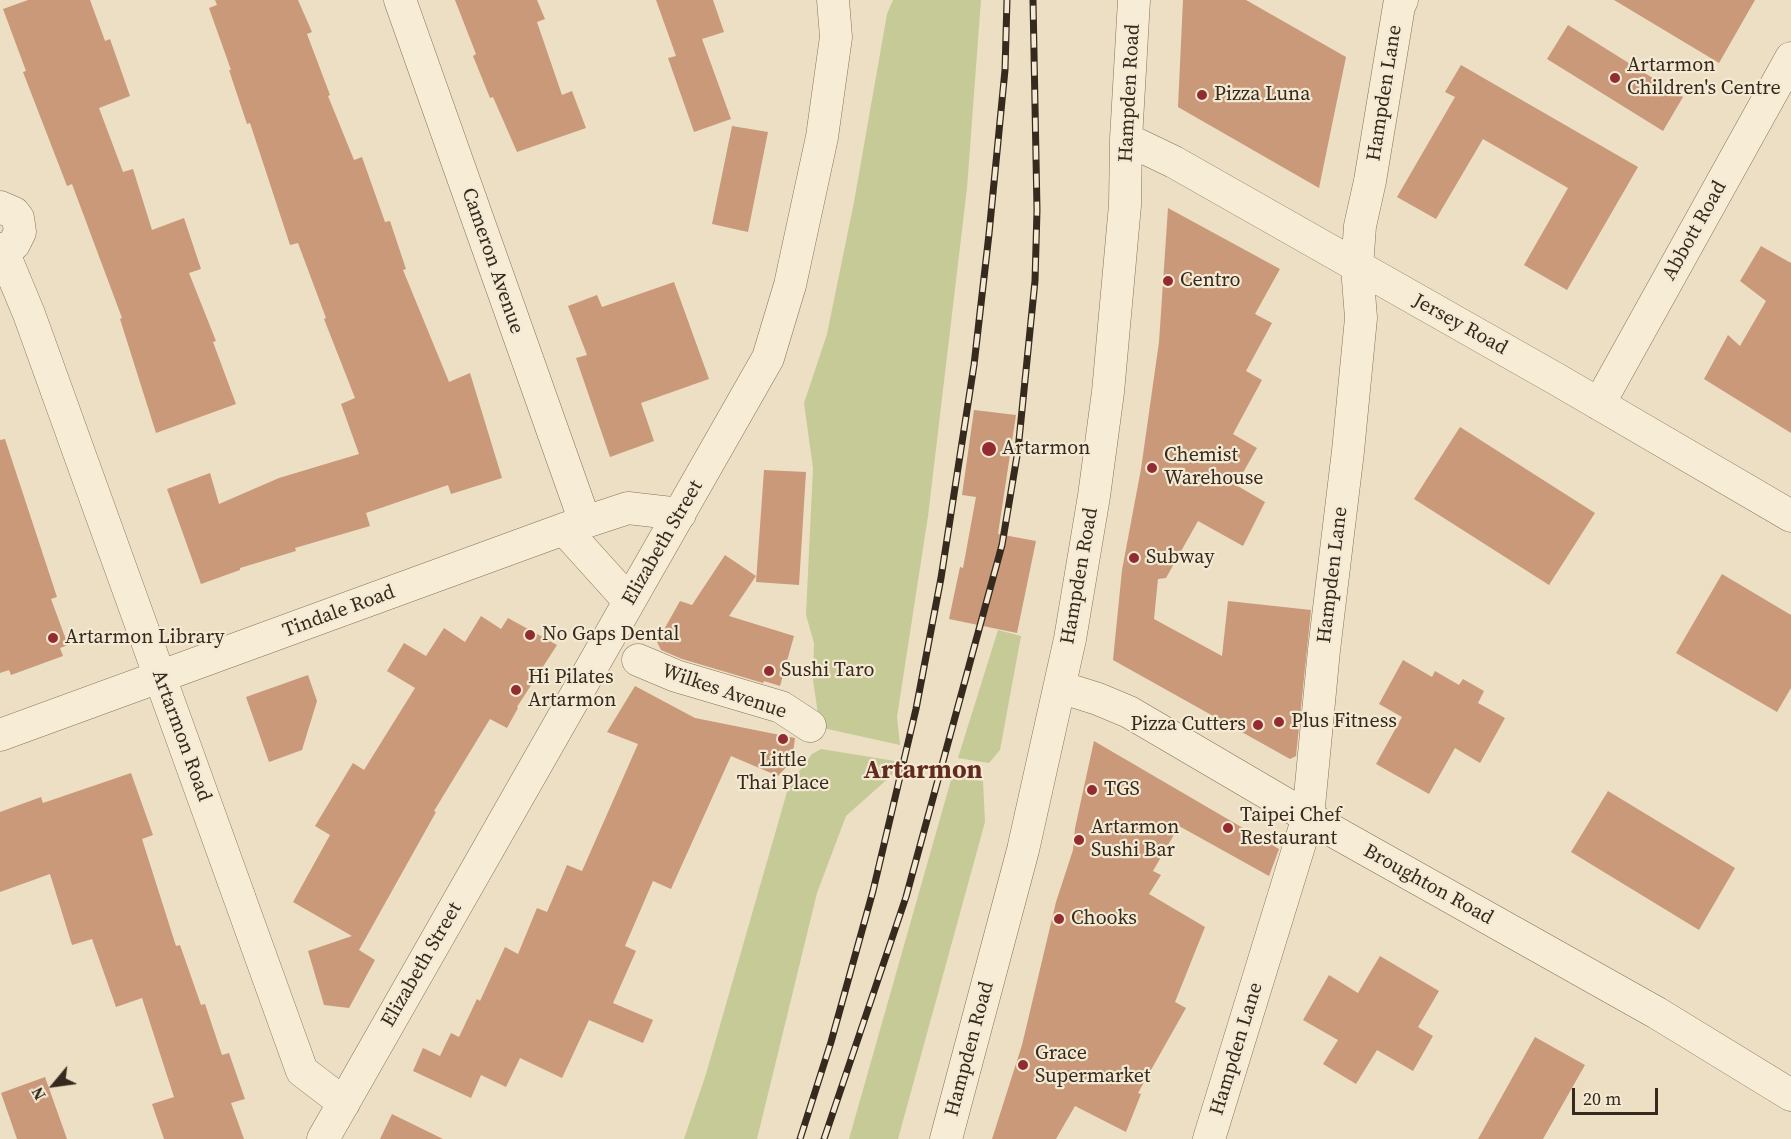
<!DOCTYPE html>
<html>
<head>
<meta charset="utf-8">
<style>
  body { margin:0 }
  #map { position:relative; width:1791px; height:1139px; overflow:hidden; background:#ecdfc3; font-family:"Source Serif 4",serif }
  canvas { display:block }
  .north { position:absolute; left:24px; top:1055px; width:60px; height:60px; -webkit-text-stroke:4px #f4e9d2; paint-order:stroke; rotate:241deg; font-size:16px; font-weight:700; line-height:24px; text-align:center; color:#36291e }
  .north::after { content:''; display:block; margin:auto; width:21px; height:27px; background:#36291e; clip-path:polygon(50% 0,100% 100%,50% 72%,0 100%) }
  .scale { position:absolute; left:1572px; top:1088px; width:86px; height:27px; box-sizing:border-box; border:3px solid #36291e; border-top:0; padding-left:8px; font-size:18px; line-height:21px; white-space:nowrap; color:#36291e; -webkit-text-stroke:4px #f4e9d2; paint-order:stroke }
</style>
</head>
<body>
<div id="map">
<canvas width="1791" height="1139"></canvas>
<div class="north">N</div>
<div class="scale">20 m</div>
</div>
<script>
const ctx = document.querySelector('canvas').getContext('2d');
ctx.lineJoin = 'round';
function fillPath(path, color) {
  ctx.fillStyle = color;
  ctx.fill(path, 'evenodd');
}
function shape(rows) {
  const path = new Path2D();
  for (const r of rows) {
    path.moveTo(r[0], r[1]);
    for (let i = 2; i < r.length; i += 2) path.lineTo(r[i], r[i + 1]);
  }
  return path;
}
function strokePath(path, color, width, dash) {
  ctx.strokeStyle = color;
  ctx.lineWidth = width;
  ctx.lineCap = dash ? 'butt' : 'round';
  ctx.setLineDash(dash || []);
  ctx.stroke(path);
}
function drawText(font, color, halo, rows, align = 'center') {
  ctx.font = font + ' "Source Serif 4",serif';
  ctx.lineWidth = 4.5;
  ctx.setLineDash([]);
  ctx.textBaseline = 'middle';
  ctx.strokeStyle = halo;
  ctx.fillStyle = color;
  for (const [text, x, y, turn = 0] of rows) {
    ctx.save();
    ctx.translate(x, y);
    ctx.rotate((+turn || 0) * Math.PI / 180);
    ctx.textAlign = isNaN(turn) ? turn : align;
    if (halo) ctx.strokeText(text, 0, 0);
    ctx.fillText(text, 0, 0);
    ctx.restore();
  }
}
fillPath(shape([
  [893,0,981,0,967,188,928,516,897,717,900,745,823,728,819,721,813,680,814,643,806,615,813,468,804,403,827,334,854,202,887,14],
  [998,630,1021,636,1000,750,989,763,958,758],
  [821,749,895,761,892,775,846,816,817,893,757,1139,684,1139,706,1074,789,785,812,754],
  [953,773,983,781,985,822,898,1139,849,1139]
]), '#c5ca97');
fillPath(shape([
  [28,0,90,0,105,41,110,39,130,96,99,108,123,172,133,169,152,230,184,218,201,269,189,273,216,341,213,342,236,404,156,433,120,319,122,318,72,184,67,186,23,72,26,71,3,9],
  [215,0,298,0,312,32,307,34,330,95,328,96,354,160,362,157,385,222,390,221,406,269,403,270,449,382,470,373,502,478,451,494,448,485,366,513,370,526,295,548,296,551,240,568,240,570,201,584,167,489,210,473,219,504,279,478,359,454,341,404,355,398,324,319,326,318,298,243,290,245,250,123,247,124,229,70,231,70,209,8,217,5],
  [455,0,537,0,545,19,537,22,562,95,572,91,586,128,517,152,493,97,490,98,473,56,476,54],
  [656,0,713,0,724,32,702,39,731,119,694,132,668,58,676,56],
  [1183,0,1246,0,1346,57,1319,188,1178,107],
  [1614,0,1755,0,1719,63],
  [1568,25,1683,97,1663,131,1547,59],
  [1461,65,1638,167,1567,290,1524,265,1568,188,1483,139,1436,219,1397,197,1455,97,1445,92],
  [732,126,768,132,748,232,712,224],
  [1168,208,1280,269,1255,314,1272,323,1246,371,1262,380,1233,434,1257,448,1236,485,1265,502,1243,546,1198,521,1166,578,1158,579,1154,619,1222,656,1228,601,1311,610,1296,756,1290,759,1113,660,1122,570,1141,469,1159,342],
  [1761,246,1791,263,1791,433,1704,379,1728,335,1740,346,1766,301,1740,281],
  [674,282,709,379,641,403,654,441,610,457,576,358,587,355,568,306,597,295,602,307],
  [974,410,1016,415,998,534,1036,541,1017,633,949,619,960,567,963,568,976,497,962,495],
  [1460,427,1595,513,1549,585,1414,499],
  [5,439,57,597,51,599,68,645,60,648,63,656,11,675,9,670,0,673,0,440],
  [764,470,806,472,799,585,756,582],
  [725,555,756,576,729,616,794,636,780,686,764,681,763,683,682,659,661,650,657,642,680,601,692,605],
  [1722,574,1791,615,1791,688,1777,712,1676,653],
  [481,616,501,629,508,618,557,645,517,707,518,708,507,728,490,719,434,811,436,812,359,950,375,960,349,1008,324,1005,308,951,352,936,293,902,330,835,315,826,353,763,364,770,415,688,387,671,404,643,426,656,444,628,465,642],
  [1403,660,1432,677,1435,671,1459,685,1463,679,1484,691,1478,703,1505,718,1480,763,1455,748,1429,794,1376,764,1402,717,1379,704],
  [308,675,317,701,302,750,269,762,246,697],
  [635,686,695,718,795,738,792,761,778,776,731,756,671,889,653,881,625,946,636,951,613,1003,653,1020,643,1043,589,1020,562,1078,520,1058,506,1087,481,1075,471,1098,413,1071,423,1048,440,1056,451,1033,459,1037,477,999,480,1001,505,947,518,954,537,908,547,912,567,865,582,871,638,744,607,732],
  [1094,741,1279,849,1269,876,1179,826,1153,871,1161,875,1149,894,1205,927,1175,1002,1186,1008,1138,1093,1141,1094,1126,1132,1075,1106,1056,1139,992,1139,1022,1045,1056,902,1073,850,1075,828],
  [131,773,153,835,142,839,176,946,180,945,201,1005,205,1004,222,1055,229,1053,245,1099,231,1103,244,1139,164,1139,152,1104,174,1097,142,998,116,1007,92,939,72,945,50,874,0,892,0,812,41,797,43,803],
  [1608,791,1735,868,1699,930,1571,852],
  [1380,956,1439,991,1418,1027,1433,1036,1413,1071,1377,1050,1356,1084,1323,1064,1338,1040,1303,1020,1329,975,1358,993],
  [1535,1037,1585,1065,1543,1139,1478,1139],
  [45,1077,67,1139,17,1139,1,1093],
  [392,1114,443,1139,380,1139]
]), '#c9997a');
const minor = shape([
  [400,0,585,522],
  [1126,139,1174,162,1558,380,1791,516],
  [0,207,14,213,18,218,20,232,14,244,9,248,0,249],
  [2,249,29,314,302,1071,344,1103],
  [1599,404,1791,58],
  [564,529,629,601],
  [638,660,676,676,781,707,810,726],
  [1060,687,1098,699,1129,712,1308,817,1657,1013,1791,1095],
  [0,735,564,529,628,508,680,514],
  [323,1139,768,358,790,285,822,137,836,37,833,0],
  [946,1139,1023,850,1070,639,1094,496,1108,392,1125,205,1126,139,1134,0],
  [1209,1139,1308,817,1324,650,1348,451,1361,318,1357,267,1360,226,1370,181,1399,6,1402,0]
]);
strokePath(minor, '#86705a', 33);
strokePath(minor, '#f7edd6', 32);
const rail = shape([
  [800,1139,831,1042,873,891,916,709,941,578,974,365,989,234,1005,70,1007,0],
  [824,1139,906,897,1002,545,1018,450,1035,281,1037,210,1033,0]
]);
strokePath(rail, '#36291e', 7);
strokePath(rail, '#f4e9d2', 4.5, [14]);
for (const [x, y, r, color] of [
  [1615,78,6,"#932c30"],
  [1202,95,6,"#932c30"],
  [1168,281,6,"#932c30"],
  [989,449,8,"#932c30"],
  [1152,468,6,"#932c30"],
  [1134,558,6,"#932c30"],
  [530,635,6,"#932c30"],
  [53,638,6,"#932c30"],
  [769,671,6,"#932c30"],
  [516,690,6,"#932c30"],
  [1279,722,6,"#932c30"],
  [1258,725,6,"#932c30"],
  [783,739,6,"#932c30"],
  [1092,790,6,"#932c30"],
  [1228,828,6,"#932c30"],
  [1079,840,6,"#932c30"],
  [1059,919,6,"#932c30"],
  [1023,1065,6,"#932c30"]
]) {
  const dot = new Path2D();
  dot.arc(x, y, r, 0, 2 * Math.PI);
  ctx.fillStyle = color;
  ctx.fill(dot);
  strokePath(dot, '#f4e9d2', 2);
}
drawText('20px', '#36291e', '#f4e9d2', [
  ["Artarmon",1627,66],
  ["Children's Centre",1627,89],
  ["Pizza Luna",1214,95],
  ["Centro",1180,281],
  ["Artarmon",1002,449],
  ["Chemist",1164,456],
  ["Warehouse",1164,479],
  ["Subway",1146,558],
  ["No Gaps Dental",542,635],
  ["Artarmon Library",65,638],
  ["Sushi Taro",781,671],
  ["Hi Pilates",528,678],
  ["Artarmon",528,701],
  ["Plus Fitness",1291,722],
  ["Pizza Cutters",1246,725,"right"],
  ["Little",783,761,"center"],
  ["Thai Place",783,784,"center"],
  ["TGS",1104,790],
  ["Taipei Chef",1240,816],
  ["Restaurant",1240,839],
  ["Artarmon",1091,828],
  ["Sushi Bar",1091,851],
  ["Chooks",1071,919],
  ["Grace",1035,1054],
  ["Supermarket",1035,1077]
], 'left');
drawText('20px', '#36291e', '#f4e9d2', [
  ["Hampden Road",1130,93,-87],
  ["Hampden Lane",1385,93,-81],
  ["Abbott Road",1695,231,-61],
  ["Cameron Avenue",492,261,71],
  ["Jersey Road",1460,325,29],
  ["Elizabeth Street",663,543,-60],
  ["Hampden Lane",1333,575,-83],
  ["Hampden Road",1080,576,-80],
  ["Tindale Road",339,612,-20],
  ["Wilkes Avenue",724,692,19],
  ["Artarmon Road",181,736,70],
  ["Broughton Road",1428,885,29],
  ["Elizabeth Street",422,965,-60],
  ["Hampden Road",970,1049,-75],
  ["Hampden Lane",1237,1049,-73]
]);
drawText('bold 26px', '#612b1f', '#f4e9d2', [
  ["Artarmon",923,771]
]);
</script>
</body>
</html>
